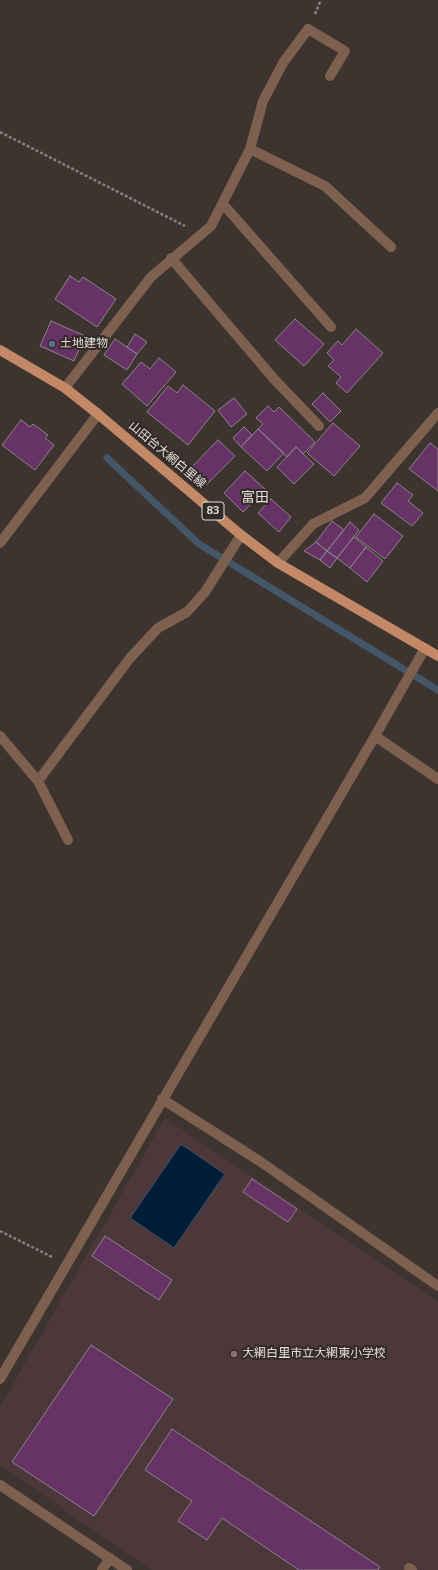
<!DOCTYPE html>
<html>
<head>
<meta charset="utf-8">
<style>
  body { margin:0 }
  canvas { display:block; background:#3d3430 }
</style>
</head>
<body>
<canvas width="438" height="1570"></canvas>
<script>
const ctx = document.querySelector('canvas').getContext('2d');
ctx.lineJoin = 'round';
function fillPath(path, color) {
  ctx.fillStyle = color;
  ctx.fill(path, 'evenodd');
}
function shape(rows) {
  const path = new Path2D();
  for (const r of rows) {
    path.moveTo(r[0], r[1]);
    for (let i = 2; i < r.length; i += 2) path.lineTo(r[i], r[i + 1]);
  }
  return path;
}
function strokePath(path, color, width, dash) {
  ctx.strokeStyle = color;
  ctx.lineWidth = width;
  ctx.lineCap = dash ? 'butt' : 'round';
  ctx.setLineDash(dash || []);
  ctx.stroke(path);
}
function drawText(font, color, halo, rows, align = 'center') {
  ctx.font = font + ' Bitter,"Noto Sans JP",serif';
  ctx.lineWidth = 4;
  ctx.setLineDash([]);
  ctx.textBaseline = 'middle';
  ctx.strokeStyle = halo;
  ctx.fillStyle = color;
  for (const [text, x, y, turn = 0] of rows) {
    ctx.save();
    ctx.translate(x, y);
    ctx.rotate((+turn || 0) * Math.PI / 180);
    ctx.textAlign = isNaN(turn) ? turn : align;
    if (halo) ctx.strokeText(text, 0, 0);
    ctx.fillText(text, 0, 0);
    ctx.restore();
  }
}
fillPath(shape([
  [165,1118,438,1301,438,1570,151,1570,0,1465,0,1407]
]), '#4c373b');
const water = shape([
  [181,1144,225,1174,174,1248,130,1218,181,1144]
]);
fillPath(water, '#001e38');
strokePath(water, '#445769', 1);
strokePath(shape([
  [107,458,199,544,438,690]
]), '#445769', 7);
const building = shape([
  [70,276,79,282,83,277,116,299,97,327,55,299,70,276],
  [295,319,324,344,304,366,275,340,295,319],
  [51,321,85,336,74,361,40,346,51,321],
  [356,329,383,353,347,393,336,383,341,377,328,366,334,360,327,353,338,341,342,345,356,329],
  [135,334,147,342,137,354,127,347,135,334],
  [115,339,137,354,127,370,104,355,115,339],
  [159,358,176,372,147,406,122,384,141,362,150,369,159,358],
  [183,385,215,411,188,445,147,412,168,386,177,393,183,385],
  [323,393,341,411,330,422,312,404,323,393],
  [234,398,247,414,231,427,218,410,234,398],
  [268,406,274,412,279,407,315,442,303,454,296,447,287,457,258,429,263,424,256,418,268,406],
  [21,420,30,427,33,424,48,435,45,438,54,445,35,470,2,445,21,420],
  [333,423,360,446,334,476,307,453,333,423],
  [244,427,252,435,241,447,233,438,244,427],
  [258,429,284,453,267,471,241,447,258,429],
  [218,440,235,456,206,485,190,469,218,440],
  [430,443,438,449,438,491,409,469,430,443],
  [296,447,314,464,294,484,277,467,296,447],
  [245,471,265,489,243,512,224,493,245,471],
  [397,483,413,495,408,501,423,513,412,526,381,503,397,483],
  [271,499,291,517,279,532,258,513,271,499],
  [374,514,403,536,385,559,356,537,374,514],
  [332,521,344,530,327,551,316,542,332,521],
  [350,522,359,530,337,558,327,551,350,522],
  [354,537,366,547,350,568,337,558,354,537],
  [316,542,327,551,320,560,304,551,316,542],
  [366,547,383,561,367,582,350,568,366,547],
  [327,551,337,558,330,568,320,560,327,551],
  [252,1179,297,1209,288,1222,243,1192,252,1179],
  [105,1236,172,1280,159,1300,92,1256,105,1236],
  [91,1345,173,1399,94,1516,12,1462,91,1345],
  [172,1429,380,1567,378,1570,299,1570,222,1518,207,1540,178,1521,192,1501,145,1470,172,1429]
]);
fillPath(building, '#673265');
strokePath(building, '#8b838b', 1);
strokePath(shape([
  [315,14,321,0],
  [0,132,185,226],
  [0,1231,52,1257]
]), '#87807c', 2.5, [3, 2]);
strokePath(shape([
  [250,149,325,186,391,247],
  [223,204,331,327],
  [171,258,274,379,319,426],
  [65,388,151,277,211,226,250,149,263,101,283,63,308,29,345,51,330,76],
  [0,543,98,414],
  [278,563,313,524,365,498,438,413],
  [0,736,38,781,68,840],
  [375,736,438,779],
  [38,781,130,658,158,628,187,612,205,592,241,535],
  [162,1099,261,1162,438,1286],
  [0,1379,375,736,425,648],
  [0,1485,127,1570],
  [409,1568,412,1570],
  [102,1570,110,1558]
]), '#7e604f', 10);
strokePath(shape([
  [0,350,65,388,98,414,241,535,278,563,438,656]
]), '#c38865', 10);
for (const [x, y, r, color] of [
  [52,344,4,"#5c6f8a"],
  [234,1354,4,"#8d6e63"]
]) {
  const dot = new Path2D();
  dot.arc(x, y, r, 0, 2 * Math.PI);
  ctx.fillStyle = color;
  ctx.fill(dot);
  strokePath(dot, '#322a26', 1.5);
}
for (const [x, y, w] of [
  [213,511,22]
]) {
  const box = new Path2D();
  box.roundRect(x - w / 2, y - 9, w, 18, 3);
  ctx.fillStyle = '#322a26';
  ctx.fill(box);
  strokePath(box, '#e3ddda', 1);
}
drawText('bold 11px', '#e3ddda', null, [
  ["83",213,511]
]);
drawText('12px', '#e3ddda', '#322a26', [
  ["土地建物",60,344],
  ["大網白里市立大網東小学校",242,1354]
], 'left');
drawText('12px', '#e3ddda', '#322a26', [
  ["山田台大網白里線",167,455,40]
]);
drawText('14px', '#e3ddda', '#322a26', [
  ["富田",255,498]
]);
</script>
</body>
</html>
